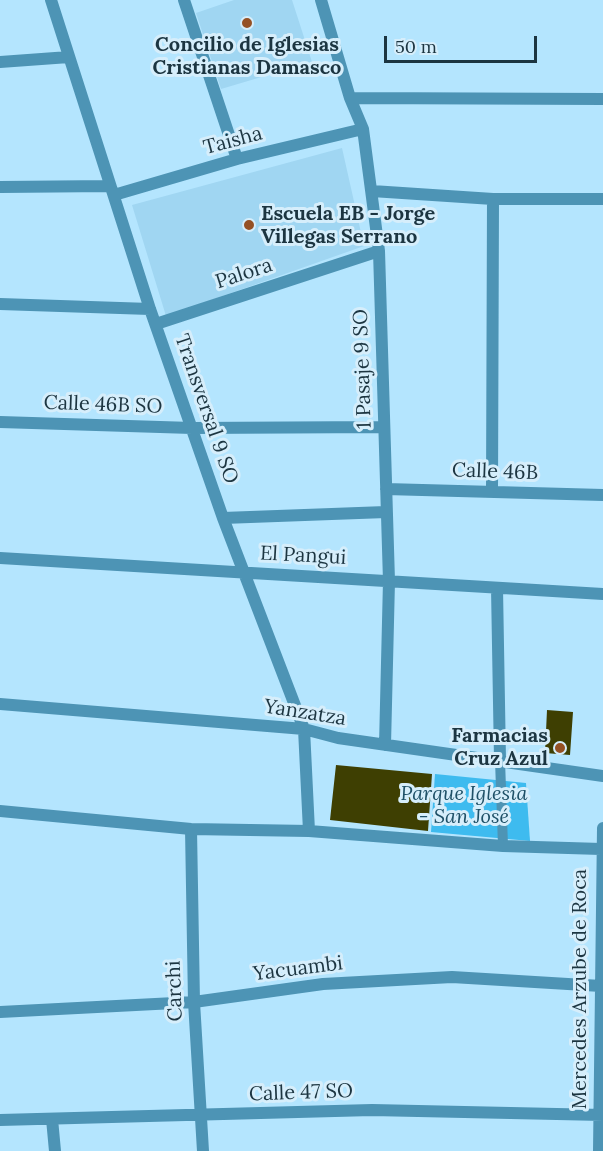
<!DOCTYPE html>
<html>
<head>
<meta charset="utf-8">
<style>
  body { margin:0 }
  #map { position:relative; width:603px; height:1151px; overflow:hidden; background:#b4e5fe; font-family:Lora,serif }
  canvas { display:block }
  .scale { position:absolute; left:384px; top:36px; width:153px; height:27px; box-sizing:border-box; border:3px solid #1c3541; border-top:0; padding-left:8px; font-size:18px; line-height:21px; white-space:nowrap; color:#1c3541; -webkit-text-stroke:4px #d6eefb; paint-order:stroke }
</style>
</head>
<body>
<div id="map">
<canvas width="603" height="1151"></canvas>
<div class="scale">50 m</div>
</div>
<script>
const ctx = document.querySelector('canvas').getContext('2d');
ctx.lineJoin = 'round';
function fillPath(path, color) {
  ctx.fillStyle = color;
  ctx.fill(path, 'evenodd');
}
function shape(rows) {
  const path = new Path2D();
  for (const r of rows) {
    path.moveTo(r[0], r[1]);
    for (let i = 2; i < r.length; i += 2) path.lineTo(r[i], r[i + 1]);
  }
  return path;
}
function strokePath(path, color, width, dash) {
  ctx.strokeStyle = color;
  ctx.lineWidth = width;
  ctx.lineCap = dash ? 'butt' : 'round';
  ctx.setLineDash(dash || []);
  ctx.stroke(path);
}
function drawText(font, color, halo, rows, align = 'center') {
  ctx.font = font + ' Lora,serif';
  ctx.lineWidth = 6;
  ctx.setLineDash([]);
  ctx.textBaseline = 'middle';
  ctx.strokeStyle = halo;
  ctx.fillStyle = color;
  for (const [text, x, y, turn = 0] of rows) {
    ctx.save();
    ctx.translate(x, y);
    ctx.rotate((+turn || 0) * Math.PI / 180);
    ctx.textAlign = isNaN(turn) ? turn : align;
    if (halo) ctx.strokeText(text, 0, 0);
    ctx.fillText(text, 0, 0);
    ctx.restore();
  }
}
fillPath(shape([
  [234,0,292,0,312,62,221,89,196,13],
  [342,148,364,246,166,316,132,205]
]), '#a0d6f2');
fillPath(shape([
  [435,774,526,783,530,841,431,832]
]), '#3ebbef');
fillPath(shape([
  [547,710,573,712,570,755,545,753],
  [336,765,432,774,428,831,330,820]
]), '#3e3f02');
strokePath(shape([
  [500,760,503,846]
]), '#4d94b5', 10);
strokePath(shape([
  [51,0,150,309,223,518,304,729,309,831],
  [184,0,237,159],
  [321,0,350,98,363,129,379,251,389,581,385,745],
  [0,62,69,57],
  [350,98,603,99],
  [0,187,110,186],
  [372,191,493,199,603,199],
  [114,195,237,159,363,129],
  [0,304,150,309],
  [156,324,379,251],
  [0,422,192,428,384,427],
  [386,489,603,495],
  [492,492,493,199],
  [223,518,386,512],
  [0,558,603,594],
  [497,588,500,760],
  [0,704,304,729,338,738,603,776],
  [0,811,191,829,309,831,503,846,601,849],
  [191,829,194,1002,203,1151],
  [0,1012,194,1002,323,984,452,977,601,986],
  [52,1119,55,1151],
  [0,1120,372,1110,603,1115],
  [599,1151,603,828]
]), '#4d94b5', 12);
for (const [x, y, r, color] of [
  [247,23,6,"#955125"],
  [249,225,6,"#955125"],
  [560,748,6,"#955125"]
]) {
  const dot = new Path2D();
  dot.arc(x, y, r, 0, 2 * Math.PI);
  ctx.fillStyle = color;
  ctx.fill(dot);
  strokePath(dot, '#d6eefb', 2);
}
drawText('bold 20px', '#1c3541', '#d6eefb', [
  ["Concilio de Iglesias",247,45],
  ["Cristianas Damasco",247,68],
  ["Escuela EB - Jorge",261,214,"left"],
  ["Villegas Serrano",261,237,"left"],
  ["Farmacias",548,736,"right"],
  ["Cruz Azul",548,759,"right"]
]);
drawText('20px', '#1c3541', '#d6eefb', [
  ["Taisha",233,141,-15],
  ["Palora",244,274,-18],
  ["1 Pasaje 9 SO",363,369,-92],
  ["Calle 46B SO",103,405,2],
  ["Transversal 9 SO",206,409,71],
  ["Calle 46B",495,472,2],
  ["El Pangui",303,556,3],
  ["Yanzatza",305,713,9],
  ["Yacuambi",298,969,-7],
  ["Mercedes Arzube de Roca",580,989,-90],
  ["Carchi",175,991,-92],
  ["Calle 47 SO",301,1093,-2]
]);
drawText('italic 20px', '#1e5067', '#d6eefb', [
  ["Parque Iglesia",464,794],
  ["- San José",464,817]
]);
</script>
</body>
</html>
